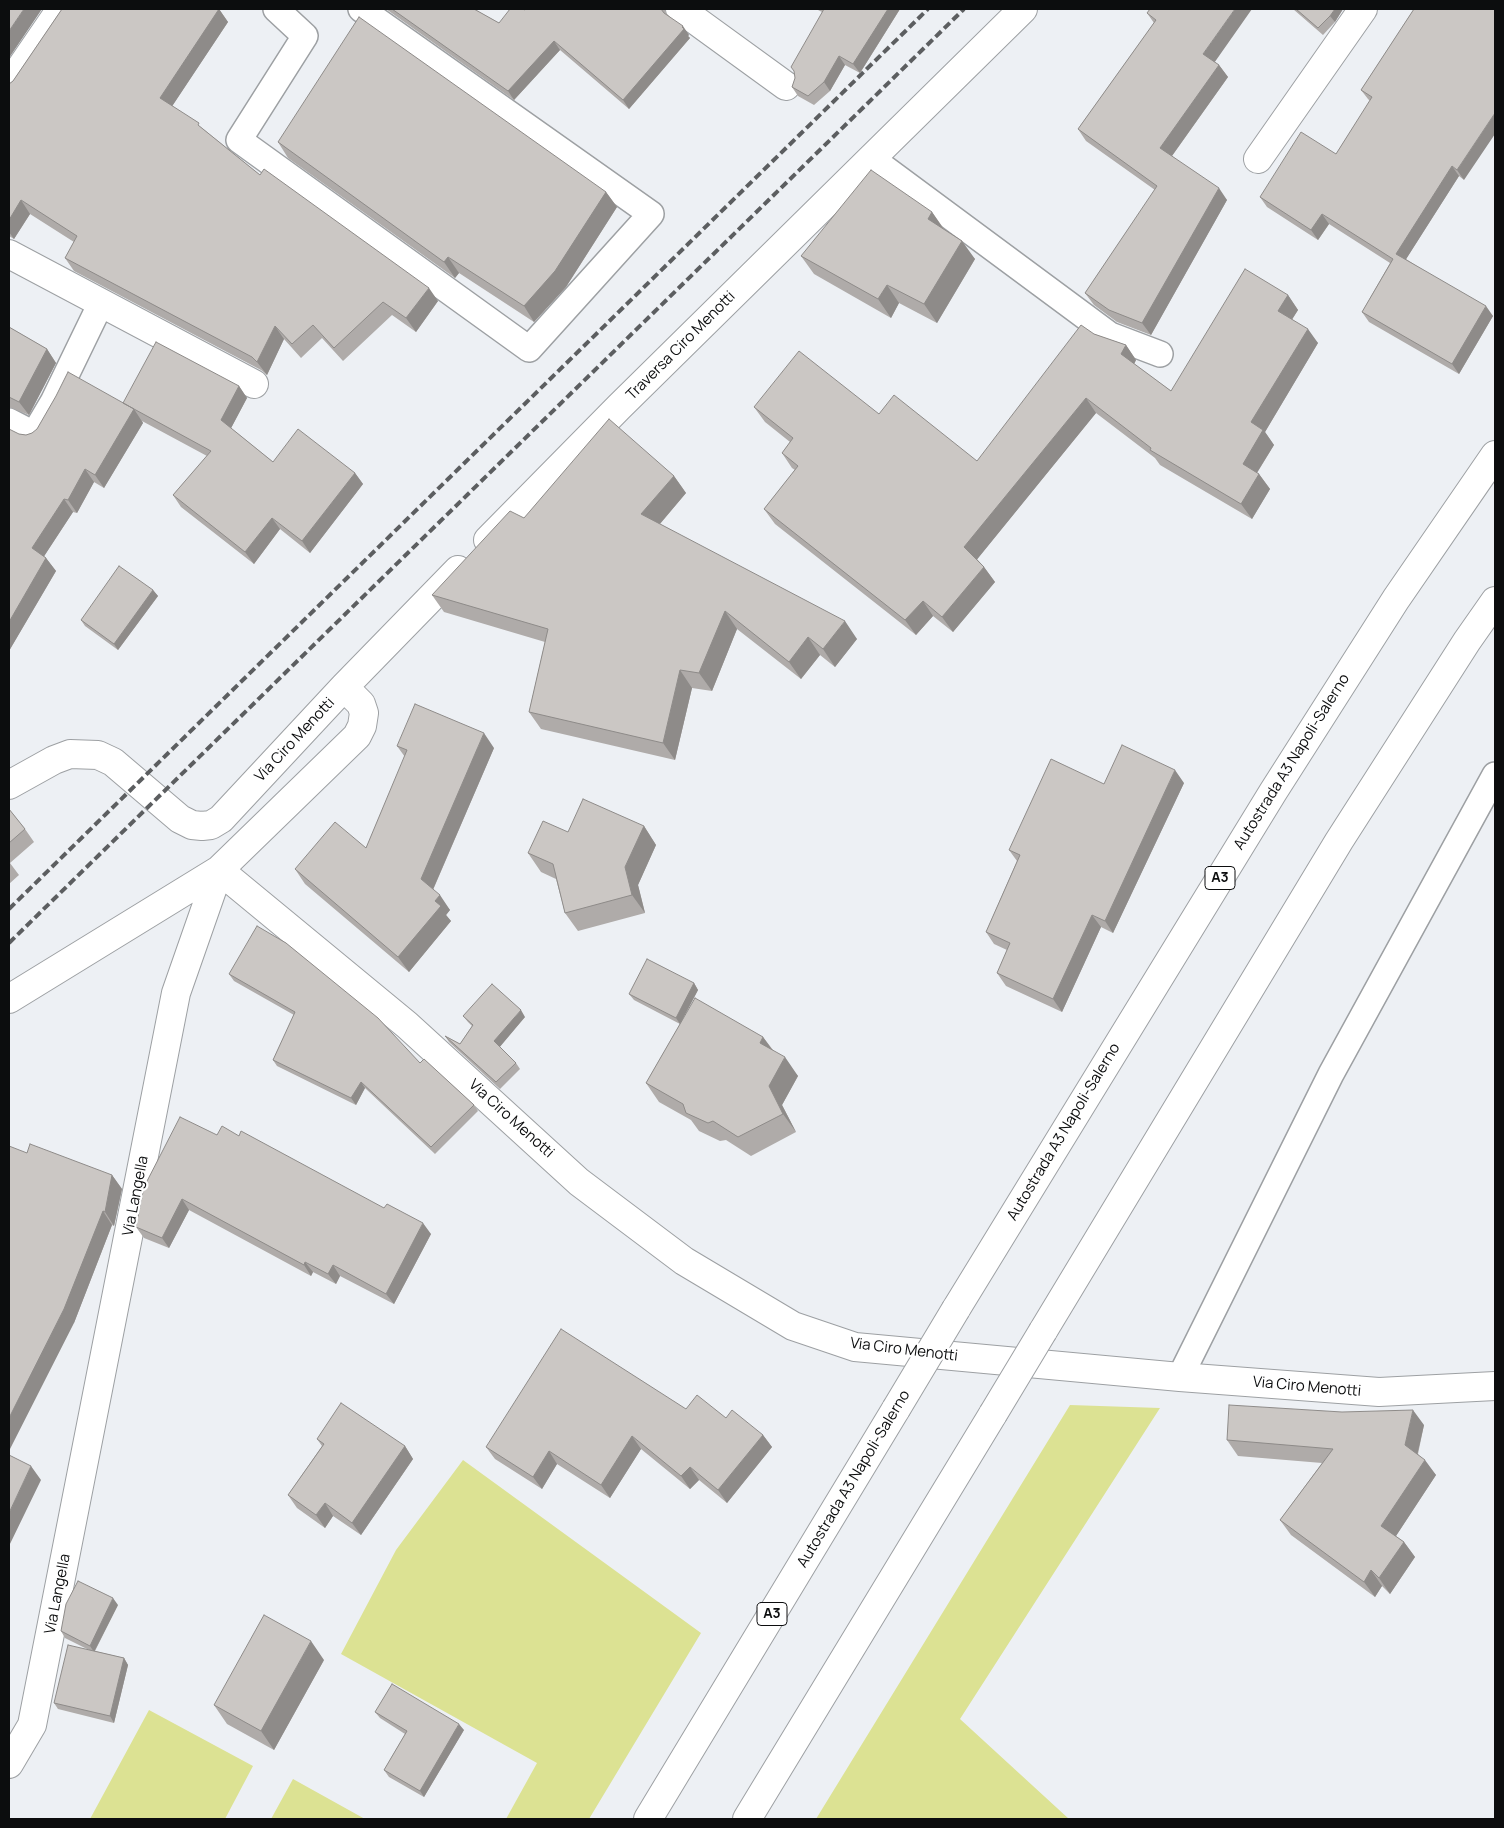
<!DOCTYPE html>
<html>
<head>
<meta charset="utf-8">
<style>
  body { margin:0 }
  #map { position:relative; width:1504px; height:1828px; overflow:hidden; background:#edf0f4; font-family:Manrope,sans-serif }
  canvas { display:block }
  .frame { position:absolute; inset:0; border:10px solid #0c0d0e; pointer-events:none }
</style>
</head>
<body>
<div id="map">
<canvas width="1504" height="1828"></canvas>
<div class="frame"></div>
</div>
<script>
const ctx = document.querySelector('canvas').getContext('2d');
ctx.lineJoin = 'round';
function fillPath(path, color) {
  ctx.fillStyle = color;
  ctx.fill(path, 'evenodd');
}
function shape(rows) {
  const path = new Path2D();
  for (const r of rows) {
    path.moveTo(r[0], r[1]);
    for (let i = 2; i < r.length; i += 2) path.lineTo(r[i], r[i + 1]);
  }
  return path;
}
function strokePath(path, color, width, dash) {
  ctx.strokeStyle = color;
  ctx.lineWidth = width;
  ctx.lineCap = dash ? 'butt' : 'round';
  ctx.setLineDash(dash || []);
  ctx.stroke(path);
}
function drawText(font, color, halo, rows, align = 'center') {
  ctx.font = font + ' Manrope,sans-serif';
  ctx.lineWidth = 4.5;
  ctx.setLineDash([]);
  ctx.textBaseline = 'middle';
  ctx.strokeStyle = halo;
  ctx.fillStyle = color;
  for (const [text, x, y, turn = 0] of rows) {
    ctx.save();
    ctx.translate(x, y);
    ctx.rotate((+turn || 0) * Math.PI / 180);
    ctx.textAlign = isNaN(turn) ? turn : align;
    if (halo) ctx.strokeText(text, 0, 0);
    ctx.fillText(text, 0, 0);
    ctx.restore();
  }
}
fillPath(shape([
  [1070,1405,1160,1408,960,1719,1069,1819,816,1819],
  [463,1460,701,1633,589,1819,506,1819,537,1763,341,1654,396,1550],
  [149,1710,253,1766,225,1819,90,1819],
  [293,1779,365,1819,271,1819]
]), '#dce293');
const lane = shape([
  [276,9,305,36,239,140,529,349,651,214,361,9],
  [871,158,1110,335,1160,354],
  [9,421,34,434,53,402,101,303],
  [1180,1377,1331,1074,1495,775]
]);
const street = shape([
  [680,9,786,86],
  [9,85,61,9],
  [1258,159,1363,9],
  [9,254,254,384],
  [488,540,619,407,1023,9],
  [344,687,458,570],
  [9,785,54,760,70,754,98,755,113,762,180,819,192,825,202,826,211,825,221,819,344,687,361,704,364,713,362,726,357,736,219,870,407,1025,579,1182,684,1261,793,1326,855,1347,1180,1377,1379,1392,1495,1386],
  [9,999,219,870,176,993,32,1725,9,1764]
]);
const highway = shape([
  [956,1309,1273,792,1396,599,1495,455],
  [1043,1331,1339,841,1467,641,1495,601],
  [648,1819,896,1409],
  [747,1819,993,1414]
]);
strokePath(lane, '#9da0a3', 28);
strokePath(street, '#9da0a3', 30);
strokePath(highway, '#9da0a3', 30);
strokePath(lane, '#fff', 25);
strokePath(street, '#fff', 28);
strokePath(highway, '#fff', 28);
strokePath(shape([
  [9,909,928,9],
  [9,943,964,9]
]), '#5c5e60', 4, [8, 4]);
const highwayBridge = shape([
  [896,1409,956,1309],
  [993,1414,1043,1331]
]);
strokePath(highwayBridge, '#9da0a3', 30, []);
strokePath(highwayBridge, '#fff', 28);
fillPath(shape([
  [62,9,219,9,228,22,172,106,202,128,260,175,438,301,416,332,392,315,343,361,322,338,301,358,284,339,267,375,261,370,74,271,65,258,74,242,30,214,14,239,9,236,9,84,13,81],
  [386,9,474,9,499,23,525,10,526,9,665,9,666,13,689,35,688,36,690,38,629,109,560,50,514,100],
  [816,9,900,9,860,73,845,65,830,91,814,105,798,96,792,87,822,12],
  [1293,9,1343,9,1335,22,1323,35],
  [1414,9,1464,180,1459,176,1406,259,1493,316,1459,374,1369,322,1362,312,1390,263,1329,224,1318,240,1267,207,1260,197,1336,154,1370,101,1368,99,1361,90],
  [1147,13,1219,65,1228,77,1172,156,1227,200,1151,335,1117,322,1094,305,1085,293,1155,190,1086,141,1078,129,1154,23],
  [278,142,606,192,617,207,566,287,534,322,459,273,455,278,288,158],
  [932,212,944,229,975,259,937,323,899,303,891,318,814,274,801,256],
  [1288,295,1298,310,1292,319,1318,343,1265,432,1274,445,1257,473,1259,474,1270,489,1252,519,1160,465,1155,458,1096,413,977,559,984,567,995,582,953,632,933,616,916,635,775,524,764,509,795,470,792,468,782,453,790,442,765,422,754,407,977,461,1094,334,1126,345,1136,360,1134,364,1171,391],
  [9,327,47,349,56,363,29,415,9,407],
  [239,386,247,398,231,428,273,462,355,473,363,484,310,553,280,529,254,564,181,507,173,495,207,456,142,421,143,423,104,488,94,482,77,513,73,512,44,556,46,558,56,571,9,651,19,434,26,435,123,403],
  [674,476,686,493,660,524,857,639,835,667,820,655,801,679,737,629,712,691,692,688,675,760,541,729,529,712,545,642,444,612,432,595,524,518],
  [153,590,158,596,118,650,85,626,81,620],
  [397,746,494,748,433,890,450,910,446,915,451,921,409,972,305,884,295,869,366,848,405,757],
  [1184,783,1113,933,1101,927,1062,1012,1006,986,997,973,1007,950,994,944,986,932,1017,861,1009,850,1104,784],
  [9,809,25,829,34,842,10,863,19,875,9,884],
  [644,826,656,845,638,885,645,913,578,931,565,913,556,879,541,872,528,853,568,832],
  [229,974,420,1063,474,1105,478,1111,435,1154,365,1088,356,1105,277,1066,273,1060,294,1015,234,981],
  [694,983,698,990,684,1017,763,1037,773,1050,798,1076,782,1105,796,1132,751,1156,726,1140,720,1141,699,1131,691,1120,659,1102,646,1083,680,1024,634,1000,629,994],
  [463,1016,525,1017,499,1047,516,1063,520,1069,500,1089,449,1042,445,1036,460,1044,472,1026,468,1022],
  [217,1135,239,1136,431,1234,394,1304,340,1276,336,1284,313,1272,311,1276,189,1210,169,1248,144,1238,136,1227],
  [27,1153,112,1175,122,1189,114,1226,112,1225,74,1323],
  [686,1409,726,1418,763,1435,772,1447,727,1503,699,1480,690,1489,641,1449,610,1498,557,1464,542,1489,495,1459,486,1447],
  [1424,1425,1418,1454,1436,1475,1396,1536,1404,1542,1415,1557,1390,1594,1382,1586,1375,1597,1291,1535,1280,1520,1322,1463,1238,1456,1227,1440],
  [317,1439,405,1446,413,1459,361,1535,333,1516,325,1528,297,1508,288,1495,322,1446],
  [118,1605,95,1651,124,1658,128,1665,114,1723,58,1709,54,1703,89,1650,65,1638,61,1631],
  [324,1660,274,1750,227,1724,214,1705],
  [375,1712,464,1730,424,1797,389,1777,384,1770,405,1734,380,1718]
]), '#afaba9');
fillPath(shape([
  [24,9,42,9,9,58,9,31],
  [219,9,228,22,169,111,160,98],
  [888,9,900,9,860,73,853,64],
  [1235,9,1252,9,1212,66,1203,54],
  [1335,9,1343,9,1335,22,1330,16],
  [683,26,689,35,688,36,690,38,629,109,623,100],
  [554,41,560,50,514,100,508,91],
  [839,56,845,65,830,91,824,82],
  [1219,65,1228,77,1169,160,1160,148],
  [1495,113,1495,134,1464,180,1457,170],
  [1452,166,1459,176,1403,264,1396,254],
  [1219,188,1227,200,1151,335,1142,323],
  [606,192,617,207,566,287,534,322,524,306],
  [21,200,30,214,14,239,9,232,9,220],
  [932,212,945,231,928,219],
  [1322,214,1329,224,1318,240,1311,230],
  [962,241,975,259,937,323,924,304],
  [448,257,459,273,455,278,444,262],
  [887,285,899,303,891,318,878,299],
  [429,288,438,301,416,332,406,318],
  [1288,295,1298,310,1288,326,1278,311],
  [1486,306,1493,316,1459,374,1452,364],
  [275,326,284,339,267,375,257,362],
  [1308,329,1318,343,1265,432,1274,445,1253,479,1243,464,1251,422],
  [1126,345,1136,360,1132,368,1121,354],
  [47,349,56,363,29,415,19,402],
  [239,386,247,398,229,432,221,420],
  [1086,398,1096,413,975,562,964,547],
  [134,409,143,423,104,488,95,475],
  [85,469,94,482,77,513,68,500],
  [355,473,363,484,310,553,302,541],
  [1259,474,1270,489,1252,519,1241,504],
  [674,476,686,493,653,532,641,514],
  [64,499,73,512,41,561,32,548],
  [272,518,280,529,254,564,245,552],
  [46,558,56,571,9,651,9,622],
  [984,567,995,582,953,632,942,617],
  [153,590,158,596,118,650,114,644],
  [923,601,933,616,916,635,905,620],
  [725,611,737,629,712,691,699,673],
  [845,621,857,639,835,667,823,649],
  [808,637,820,655,801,679,789,662],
  [680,670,692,688,675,760,663,743],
  [484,733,494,748,431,894,421,879],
  [1175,770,1184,783,1113,933,1105,921],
  [644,826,656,845,638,885,645,913,632,895,625,867],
  [440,895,450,910,446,915,451,921,409,972,398,957,435,901],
  [1092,915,1101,927,1062,1012,1053,999],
  [694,983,698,990,680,1024,676,1018],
  [521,1010,525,1017,499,1048,494,1041],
  [763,1037,776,1055,760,1043],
  [785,1057,798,1076,782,1105,796,1132,783,1114,769,1086],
  [361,1082,365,1088,356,1105,351,1098],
  [112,1175,122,1189,114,1226,105,1212],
  [182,1199,189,1210,169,1248,162,1238],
  [103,1211,112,1225,74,1323,9,1451,9,1418],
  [423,1223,431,1234,394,1304,386,1294],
  [305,1262,313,1272,311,1276,304,1265],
  [333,1265,340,1276,336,1284,328,1274],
  [1413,1410,1424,1425,1416,1460,1405,1445],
  [763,1435,772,1447,727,1503,718,1490],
  [632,1436,641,1449,610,1498,601,1485],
  [405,1446,413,1459,361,1535,352,1523],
  [549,1451,557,1464,542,1489,533,1477],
  [1425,1460,1436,1475,1392,1542,1381,1526],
  [31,1466,41,1480,9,1546,9,1513],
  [690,1467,699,1480,690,1489,681,1476],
  [325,1503,333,1516,325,1528,316,1515],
  [1404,1542,1415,1557,1390,1594,1379,1578],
  [1371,1570,1382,1586,1375,1597,1364,1582],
  [113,1598,118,1605,94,1652,90,1646],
  [311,1641,324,1660,274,1750,261,1731],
  [124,1658,128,1665,114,1723,110,1716],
  [459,1724,464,1730,424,1797,420,1791]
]), '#8e8b89');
const building = shape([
  [9,9,24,9,9,31,9,9],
  [62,9,219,9,160,98,199,123,198,125,260,175,264,169,429,288,406,318,383,302,334,348,313,325,292,344,275,326,257,362,252,357,65,258,77,236,21,200,9,220,9,84,13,81,62,9],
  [392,9,474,9,499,23,510,9,523,9,525,10,526,9,661,9,664,13,683,26,682,27,684,29,623,100,554,41,508,91,392,9],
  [824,9,888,9,853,64,839,56,824,82,808,96,792,87,795,78,794,71,791,67,824,9],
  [1150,9,1235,9,1203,54,1219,65,1160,148,1219,188,1142,323,1109,310,1085,293,1157,186,1078,129,1156,20,1147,13,1150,9],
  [1296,9,1335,9,1330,16,1318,28,1296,9],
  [1414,9,1495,9,1495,113,1457,170,1452,166,1396,254,1486,306,1452,364,1362,312,1393,259,1322,214,1311,230,1260,197,1301,132,1336,154,1372,97,1361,90,1414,9],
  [359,17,606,192,555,271,524,306,448,257,444,262,278,142,359,17],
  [871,170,932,212,928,219,962,241,924,304,887,285,878,299,801,256,871,170],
  [1245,269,1288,295,1278,311,1308,329,1251,422,1263,430,1243,464,1259,474,1241,504,1150,450,1151,448,1086,398,964,547,984,567,942,617,923,601,905,620,764,509,798,466,782,453,793,438,754,407,799,351,879,414,894,395,977,461,1081,325,1094,334,1126,345,1121,354,1171,391,1245,269],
  [9,327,47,349,19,402,9,397,9,327],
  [156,342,239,386,221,420,273,462,298,429,355,473,302,541,272,518,245,552,173,495,211,451,123,403,156,342],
  [68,372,134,409,95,475,85,469,68,500,64,499,32,548,46,558,9,622,9,429,19,434,26,435,32,433,37,429,56,396,68,372],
  [609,419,674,476,641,514,845,621,823,649,808,637,789,662,725,611,699,673,680,670,663,743,529,712,548,629,432,595,510,511,524,518,609,419],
  [119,566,153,590,114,644,81,620,119,566],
  [415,704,484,733,421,879,440,895,435,901,441,906,398,957,295,869,335,822,366,848,407,750,397,746,415,704],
  [1122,745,1175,770,1105,921,1092,915,1053,999,997,973,1010,943,986,932,1020,855,1009,850,1051,759,1104,784,1122,745],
  [583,799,644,826,625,867,632,895,565,913,553,864,528,853,543,821,568,832,583,799],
  [9,809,25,829,9,843,9,809],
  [257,926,286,943,378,1018,420,1063,424,1059,474,1105,431,1147,361,1082,351,1098,273,1060,295,1012,229,974,257,926],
  [647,959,694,983,676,1018,629,994,647,959],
  [492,984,521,1010,494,1041,516,1063,496,1082,445,1036,460,1044,473,1025,463,1016,492,984],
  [695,998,763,1037,760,1043,785,1057,769,1086,783,1114,738,1137,713,1121,708,1123,686,1113,683,1104,646,1083,695,998],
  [180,1117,217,1135,222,1126,239,1136,241,1131,384,1208,387,1204,423,1223,386,1294,333,1265,328,1274,305,1262,304,1265,182,1199,162,1238,136,1227,144,1187,180,1117],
  [30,1144,112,1175,105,1212,103,1211,64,1309,9,1418,9,1146,27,1153,30,1144],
  [561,1329,686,1409,697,1395,726,1418,732,1410,763,1435,718,1490,690,1467,681,1476,632,1436,601,1485,549,1451,533,1477,486,1447,561,1329],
  [341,1403,405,1446,352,1523,325,1503,316,1515,288,1495,324,1444,317,1439,341,1403],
  [1229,1405,1342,1412,1413,1410,1405,1445,1425,1460,1381,1526,1404,1542,1379,1578,1371,1570,1364,1582,1280,1520,1333,1449,1227,1440,1229,1405],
  [9,1455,31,1466,9,1513,9,1455],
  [78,1581,113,1598,90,1646,61,1631,66,1604,78,1581],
  [264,1615,311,1641,261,1731,214,1705,264,1615],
  [68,1645,124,1658,110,1716,54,1703,68,1645],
  [392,1684,459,1724,420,1791,384,1770,407,1731,375,1712,392,1684]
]);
fillPath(building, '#cbc7c4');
strokePath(building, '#8e8b89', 1);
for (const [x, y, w] of [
  [1220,878,30],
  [772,1614,30]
]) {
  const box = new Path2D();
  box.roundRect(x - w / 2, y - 11.5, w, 23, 4);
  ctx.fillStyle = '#fff';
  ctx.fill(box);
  strokePath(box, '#0c0d0e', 1);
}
drawText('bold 14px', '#0c0d0e', null, [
  ["A3",1220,878],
  ["A3",772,1614]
]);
drawText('15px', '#0c0d0e', '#fff', [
  ["Traversa Ciro Menotti",681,346,-45],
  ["Via Ciro Menotti",295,740,-47],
  ["Autostrada A3 Napoli-Salerno",1292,762,-58],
  ["Via Ciro Menotti",511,1119,42],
  ["Autostrada A3 Napoli-Salerno",1064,1132,-59],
  ["Via Langella",136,1196,-79],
  ["Via Ciro Menotti",904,1350,7],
  ["Via Ciro Menotti",1307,1387,5],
  ["Autostrada A3 Napoli-Salerno",854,1479,-59],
  ["Via Langella",58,1594,-79]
]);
</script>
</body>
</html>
